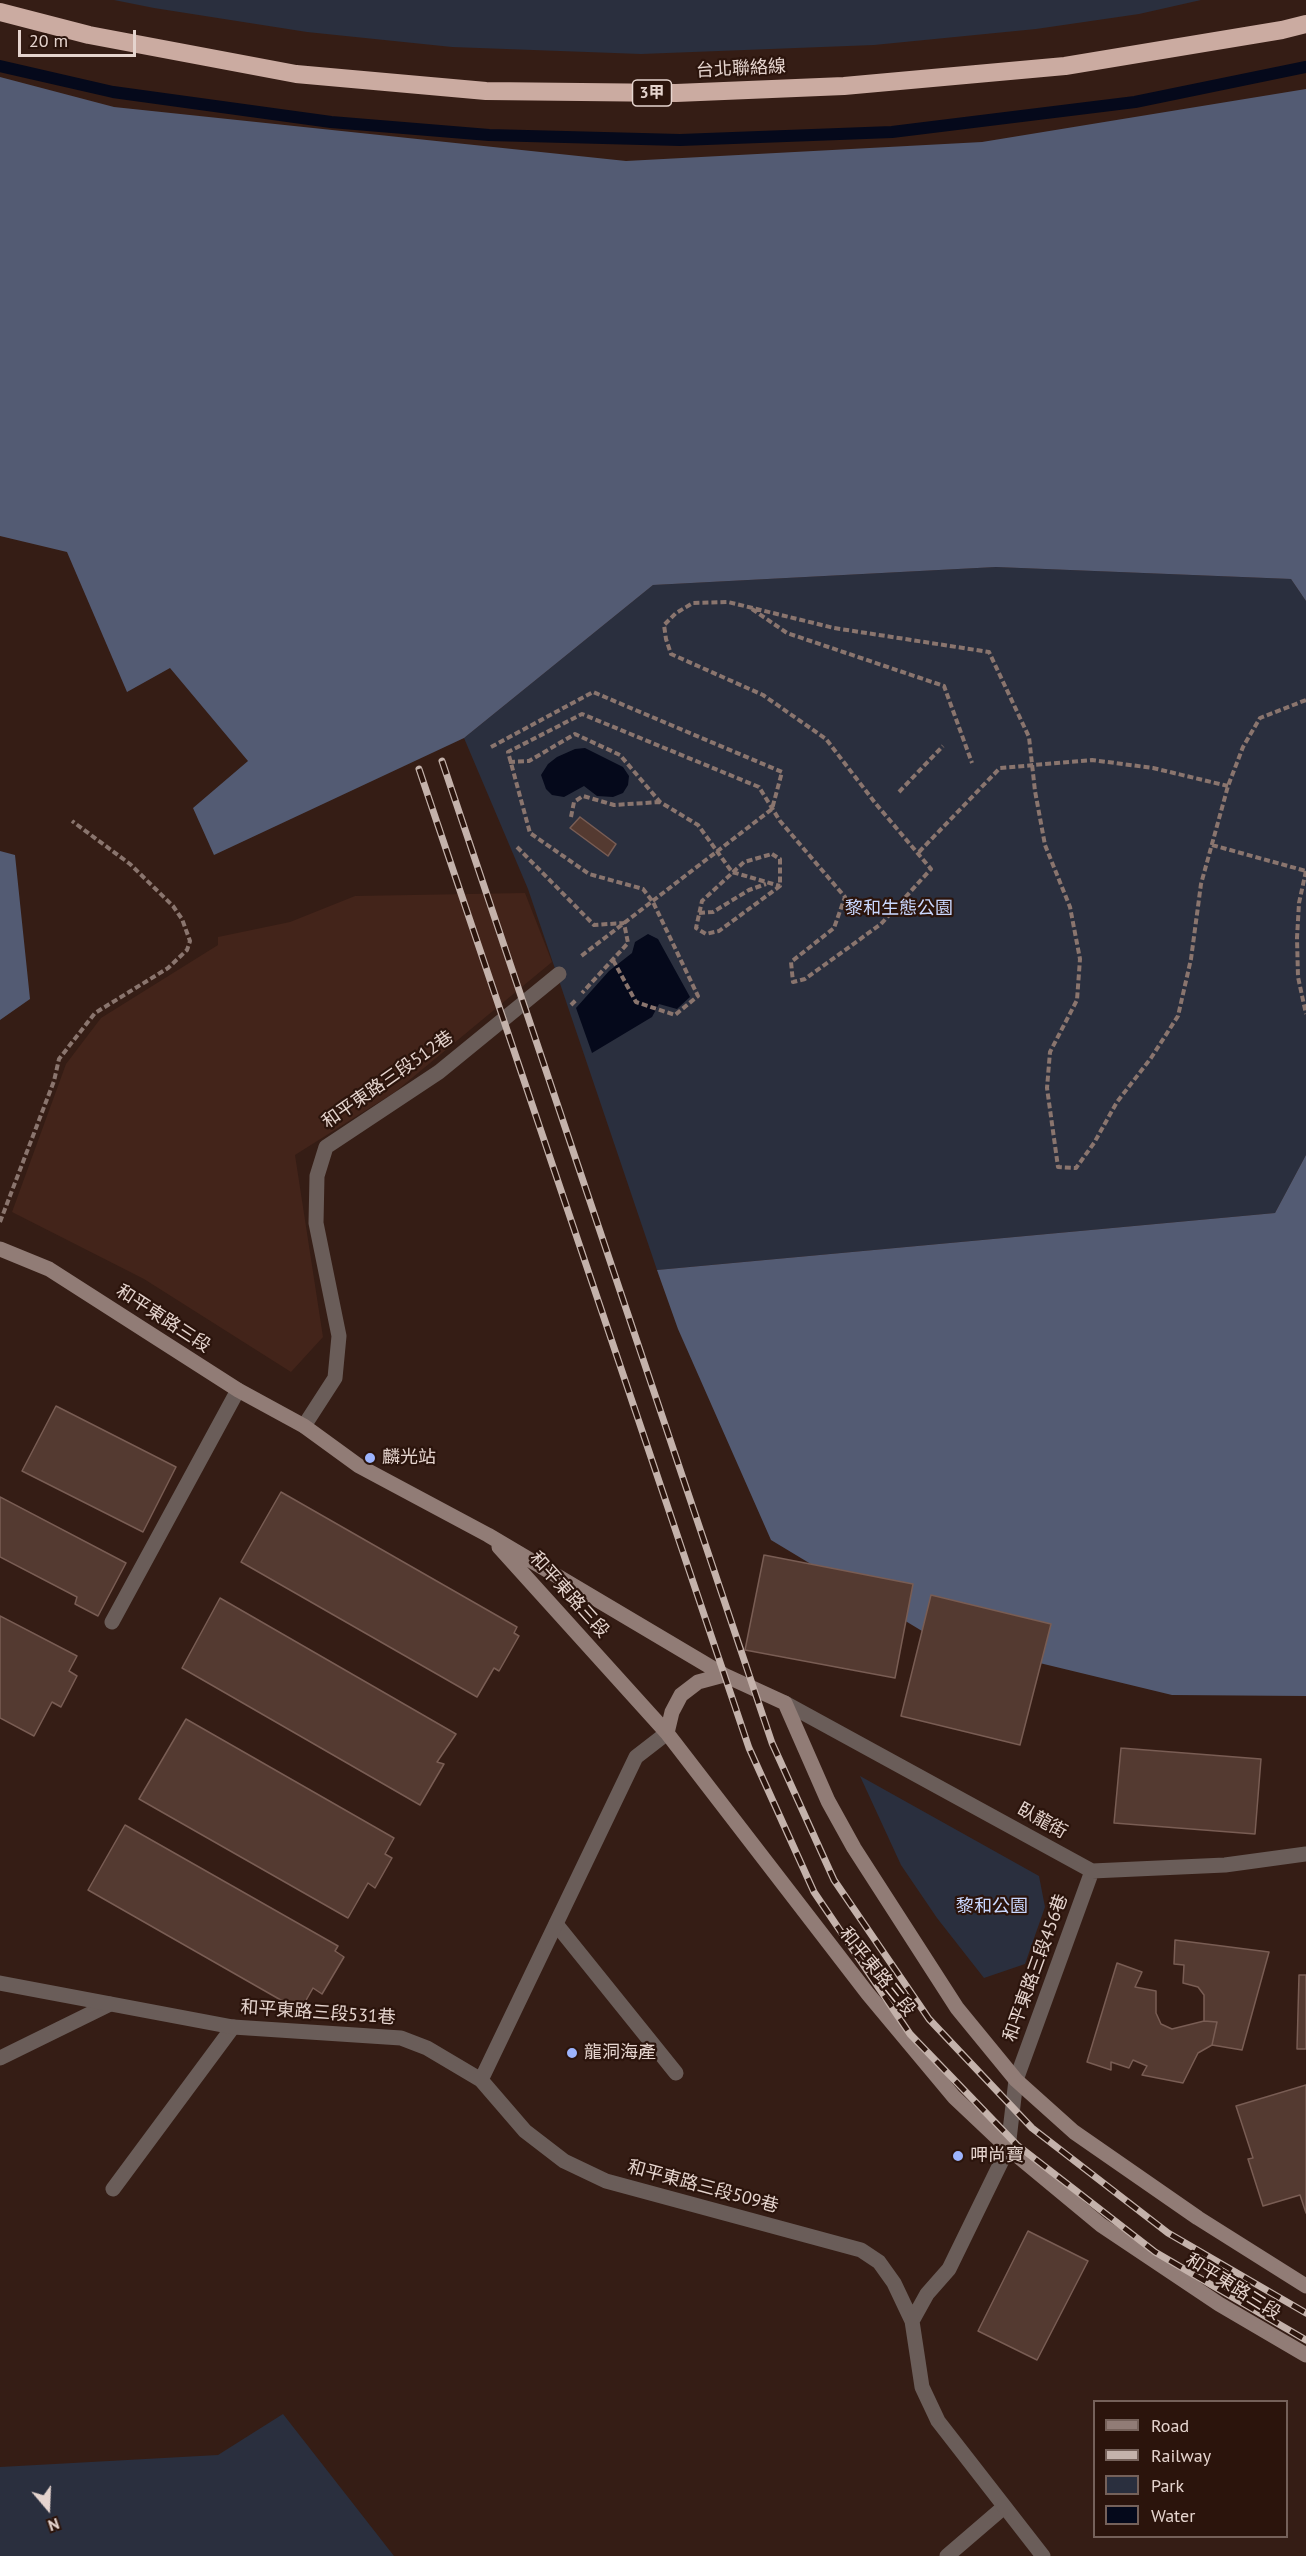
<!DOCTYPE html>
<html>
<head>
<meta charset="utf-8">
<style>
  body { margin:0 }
  #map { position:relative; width:1306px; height:2556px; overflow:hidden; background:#351d15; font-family:"PT Sans",sans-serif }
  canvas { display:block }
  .legend { position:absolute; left:1093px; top:2400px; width:195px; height:138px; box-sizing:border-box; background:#2b140c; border:2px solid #75615a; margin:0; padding:8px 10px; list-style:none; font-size:18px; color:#e5d4ce }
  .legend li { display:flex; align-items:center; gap:12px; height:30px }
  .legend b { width:30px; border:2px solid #75615a }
  .north { position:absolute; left:18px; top:2478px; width:60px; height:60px; -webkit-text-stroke:4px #2b140c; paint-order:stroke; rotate:161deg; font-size:16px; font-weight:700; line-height:24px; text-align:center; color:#e5d4ce }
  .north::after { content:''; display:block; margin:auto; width:21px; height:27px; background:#e5d4ce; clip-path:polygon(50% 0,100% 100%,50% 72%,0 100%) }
  .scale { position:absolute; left:18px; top:30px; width:118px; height:27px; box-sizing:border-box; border:3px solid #e5d4ce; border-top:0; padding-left:8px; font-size:18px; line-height:21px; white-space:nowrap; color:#e5d4ce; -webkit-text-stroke:4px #2b140c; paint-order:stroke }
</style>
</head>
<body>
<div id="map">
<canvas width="1306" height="2556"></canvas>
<ul class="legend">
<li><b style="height:8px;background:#917c76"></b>Road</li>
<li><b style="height:8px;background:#c4b2ab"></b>Railway</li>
<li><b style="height:16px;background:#2a2f3e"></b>Park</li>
<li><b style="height:16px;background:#05091b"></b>Water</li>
</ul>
<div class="north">N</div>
<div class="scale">20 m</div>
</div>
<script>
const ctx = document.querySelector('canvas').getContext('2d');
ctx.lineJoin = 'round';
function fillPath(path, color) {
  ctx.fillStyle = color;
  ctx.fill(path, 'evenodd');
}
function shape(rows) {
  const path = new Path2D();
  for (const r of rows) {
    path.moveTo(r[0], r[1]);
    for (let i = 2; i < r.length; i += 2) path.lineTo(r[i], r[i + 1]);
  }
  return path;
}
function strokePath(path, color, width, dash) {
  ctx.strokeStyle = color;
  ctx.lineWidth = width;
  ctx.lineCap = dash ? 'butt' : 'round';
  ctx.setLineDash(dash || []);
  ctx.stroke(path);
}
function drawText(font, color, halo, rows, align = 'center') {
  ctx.font = font + ' "PT Sans","Noto Sans TC",sans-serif';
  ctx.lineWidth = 4.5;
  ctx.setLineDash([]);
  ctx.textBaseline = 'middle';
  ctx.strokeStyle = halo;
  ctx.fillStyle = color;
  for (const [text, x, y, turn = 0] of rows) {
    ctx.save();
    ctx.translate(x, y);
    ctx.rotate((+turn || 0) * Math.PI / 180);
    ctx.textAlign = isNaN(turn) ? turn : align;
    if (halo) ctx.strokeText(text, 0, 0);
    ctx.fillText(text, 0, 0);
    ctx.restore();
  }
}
fillPath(shape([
  [525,893,552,962,395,1092,295,1155,323,1337,291,1372,144,1279,12,1212,66,1064,101,1018,218,945,218,937,290,922,355,896]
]), '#43241a');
fillPath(shape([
  [114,0,1201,0,1139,14,1036,29,874,45,641,54,452,47,307,32,154,8],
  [996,567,1291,579,1306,601,1306,1155,1275,1213,657,1270,528,889,464,738,653,585],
  [860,1776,1039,1876,1045,1907,1025,1964,984,1978,937,1918,901,1865],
  [283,2414,394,2556,0,2556,0,2467,218,2455]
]), '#2a2f3e');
fillPath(shape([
  [0,77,114,107,626,161,982,142,1306,89,1306,601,1291,579,996,567,653,585,464,738,214,855,193,808,248,761,170,668,127,692,67,552,0,536],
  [0,851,15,855,30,999,0,1020],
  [1306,1155,1306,1696,1172,1695,932,1637,771,1540,678,1329,657,1270,1275,1213]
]), '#535b73');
fillPath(shape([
  [585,748,623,767,629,776,628,785,623,793,613,797,597,796,584,786,564,797,552,795,546,789,541,775,548,764,557,757,575,749],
  [648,934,658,939,690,997,677,1009,659,1004,652,1017,592,1053,576,1008,609,971,632,953,635,942]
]), '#05091b');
strokePath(shape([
  [0,66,113,92,331,122,489,135,680,140,892,132,1135,102,1306,67]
]), '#05091b', 12);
const building = shape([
  [580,817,616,844,608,856,570,828,580,817],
  [56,1406,176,1467,143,1532,22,1471,56,1406],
  [281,1492,517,1627,514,1633,519,1636,499,1671,494,1668,477,1697,241,1562,281,1492],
  [0,1497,126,1563,98,1616,75,1604,77,1597,0,1557,0,1497],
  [764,1555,913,1584,895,1678,745,1650,764,1555],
  [931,1595,1051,1624,1020,1745,901,1716,931,1595],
  [220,1598,456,1734,437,1762,444,1764,420,1805,182,1668,220,1598],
  [0,1616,77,1656,69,1671,77,1676,61,1707,52,1702,34,1736,0,1718,0,1616],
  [186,1719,394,1838,385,1854,392,1858,375,1888,368,1883,348,1918,139,1799,186,1719],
  [1121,1748,1261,1759,1255,1834,1114,1823,1121,1748],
  [125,1825,338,1946,335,1951,344,1957,322,1994,313,1988,300,2011,88,1890,125,1825],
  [1175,1940,1269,1952,1242,2050,1212,2045,1217,2022,1204,2021,1204,1995,1198,1987,1183,1983,1184,1965,1174,1964,1175,1940],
  [1117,1963,1142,1972,1135,1987,1156,1991,1156,2013,1161,2024,1172,2029,1204,2021,1217,2022,1212,2045,1198,2053,1183,2083,1142,2075,1147,2066,1133,2060,1129,2068,1111,2062,1111,2070,1087,2062,1117,1963],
  [1299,1975,1306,1975,1306,2049,1297,2049,1299,1975],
  [1306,2085,1306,2213,1300,2195,1263,2206,1248,2159,1253,2158,1236,2106,1306,2085],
  [1028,2231,1088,2261,1037,2360,978,2331,1028,2231]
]);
fillPath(building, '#543a31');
strokePath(building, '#795d54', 1.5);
strokePath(shape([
  [752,609,787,633,944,686,972,763],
  [491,747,593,692,782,772,772,809,580,957],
  [509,762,529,761,575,734,620,755,660,802,698,825,732,872,780,886],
  [899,792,943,746],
  [571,817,574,802,583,796,614,805,660,802],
  [1212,845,1306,871],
  [517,847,594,925,624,923,628,943,582,993],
  [919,852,1000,768,1092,760,1153,768,1228,786],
  [772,854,780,859,780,886,719,931,706,934,696,928,702,901,744,862,772,854],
  [1306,871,1299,903,1297,938,1298,977,1306,1014],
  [699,913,713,912,749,890,766,884],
  [613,960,636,1002,675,1015,698,996,653,902,643,889,589,874,530,833,508,752,582,714,759,787,780,821,845,897,834,928,791,962,793,982,805,979,881,924,931,869,876,804,826,739,763,695,671,654,666,639,664,625,676,613,693,603,728,602,834,628,989,652,1029,737,1035,791,1045,845,1070,907,1080,959,1077,1000,1050,1052,1047,1088,1058,1167,1076,1168,1094,1143,1117,1102,1151,1058,1178,1016,1191,959,1201,884,1228,786,1243,747,1260,718,1306,700],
  [571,1005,577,999],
  [0,1222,54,1081,59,1059,95,1013,168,968,187,950,190,941,182,919,173,906,130,864,72,821]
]), '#8a756e', 4, [6, 3]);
strokePath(shape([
  [304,1426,335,1378,339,1336,316,1223,317,1176,326,1147,439,1072,559,974],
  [112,1622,238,1390],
  [556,1924,676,2073],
  [0,2058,110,2004],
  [113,2189,233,2027],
  [947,2556,1004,2507]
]), '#6a5d59', 15);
strokePath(shape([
  [785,1703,1092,1871,1225,1865,1306,1854],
  [0,1983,233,2027,401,2038,427,2048,481,2080,636,1757,667,1733],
  [481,2080,525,2131,564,2161,606,2181,861,2250,879,2262,894,2283,912,2321,922,2387,938,2421,1043,2556],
  [912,2321,927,2294,949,2269,1008,2148,1016,2080,1092,1871]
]), '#6a5d59', 15);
strokePath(shape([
  [0,1249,49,1269,238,1390,304,1426,359,1466,488,1535,724,1675,785,1703,828,1801,854,1848,957,2008,1016,2080,1074,2132,1198,2218,1306,2286],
  [499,1547,667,1733,868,1994,954,2097,1008,2148,1101,2225,1219,2304,1306,2355],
  [667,1733,672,1712,681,1695,698,1682,724,1675]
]), '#917c76', 15);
strokePath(shape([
  [0,12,89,35,296,74,486,91,676,93,844,86,1065,66,1282,30,1306,24]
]), '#cbaba1', 18);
const rail = shape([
  [442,761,772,1743,834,1880,929,2019,1032,2128,1168,2233,1306,2313],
  [419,769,749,1748,814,1892,910,2034,1017,2145,1155,2252,1306,2340]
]);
strokePath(rail, '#c4b2ab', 7);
strokePath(rail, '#2b140c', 4.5, [14]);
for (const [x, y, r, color] of [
  [370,1458,6,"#9db4fd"],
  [572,2053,6,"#9db4fd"],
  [958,2156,6,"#9db4fd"]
]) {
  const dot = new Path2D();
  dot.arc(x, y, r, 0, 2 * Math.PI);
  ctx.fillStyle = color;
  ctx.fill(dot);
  strokePath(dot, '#2b140c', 2);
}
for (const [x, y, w] of [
  [652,93,39]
]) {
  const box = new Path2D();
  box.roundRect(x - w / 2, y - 13, w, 26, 4.5);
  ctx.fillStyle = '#2b140c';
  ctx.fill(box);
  strokePath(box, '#e5d4ce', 1.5);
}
drawText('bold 16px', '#e5d4ce', null, [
  ["3甲",652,93]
]);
drawText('18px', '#e5d4ce', '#2b140c', [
  ["台北聯絡線",741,69,-3],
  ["和平東路三段512巷",388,1080,-35],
  ["和平東路三段",163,1319,33],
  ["和平東路三段",569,1595,48],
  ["臥龍街",1042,1821,29],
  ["和平東路三段456巷",1036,1968,-70],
  ["和平東路三段",877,1972,51],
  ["和平東路三段531巷",318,2013,4],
  ["和平東路三段509巷",703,2187,15],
  ["和平東路三段",1233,2287,32]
]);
drawText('18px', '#cad8ff', '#2b140c', [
  ["黎和生態公園",899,909],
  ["黎和公園",992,1907]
]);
drawText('18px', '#e5d4ce', '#2b140c', [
  ["麟光站",382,1458],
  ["龍洞海產",584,2053],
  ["呷尚寶",970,2156]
], 'left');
</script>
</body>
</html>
